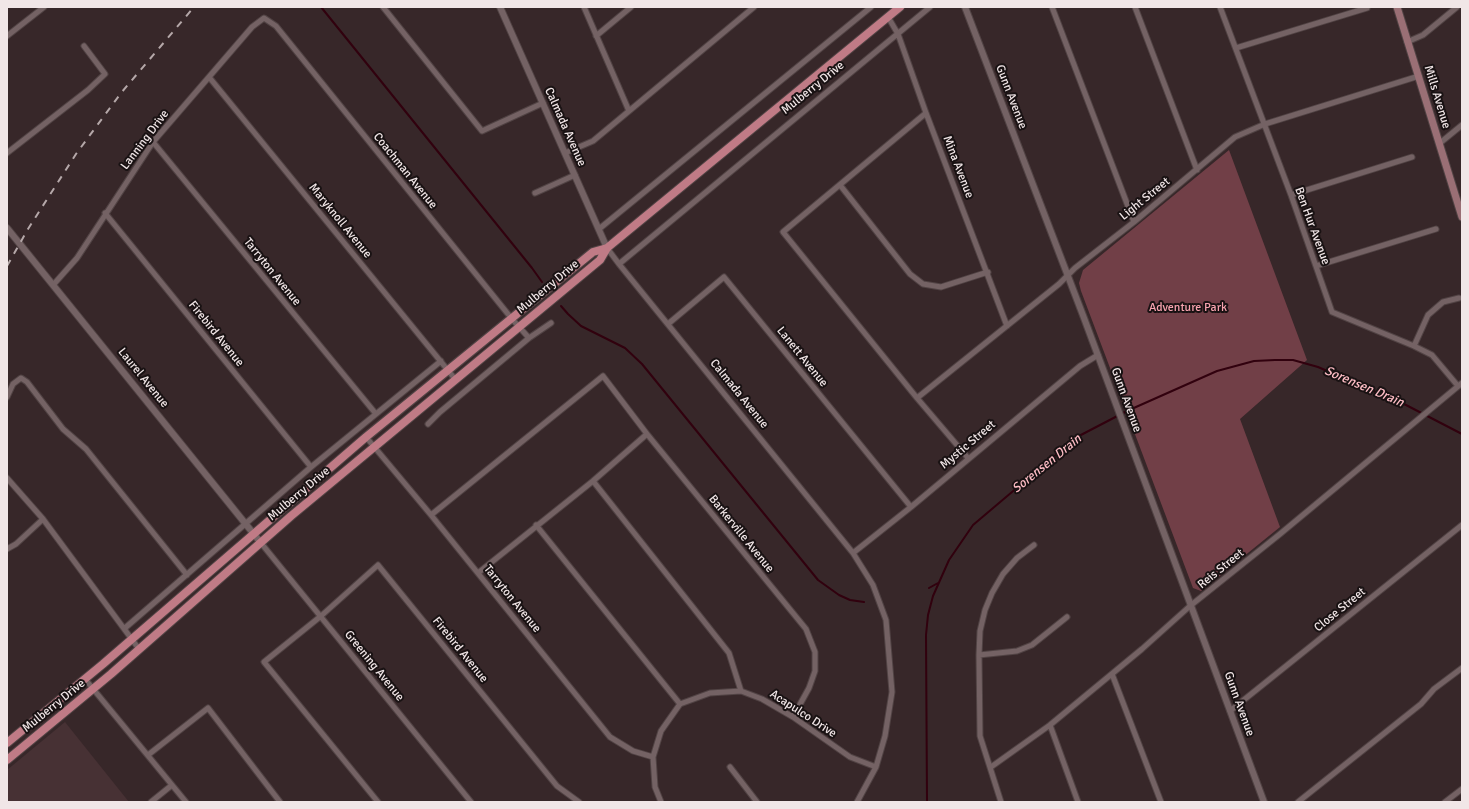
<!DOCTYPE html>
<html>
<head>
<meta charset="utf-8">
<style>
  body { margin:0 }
  #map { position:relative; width:1469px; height:809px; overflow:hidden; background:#372729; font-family:Signika,sans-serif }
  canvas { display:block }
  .frame { position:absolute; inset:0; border:8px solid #f1e6e7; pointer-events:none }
</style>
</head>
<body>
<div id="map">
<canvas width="1469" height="809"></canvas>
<div class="frame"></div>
</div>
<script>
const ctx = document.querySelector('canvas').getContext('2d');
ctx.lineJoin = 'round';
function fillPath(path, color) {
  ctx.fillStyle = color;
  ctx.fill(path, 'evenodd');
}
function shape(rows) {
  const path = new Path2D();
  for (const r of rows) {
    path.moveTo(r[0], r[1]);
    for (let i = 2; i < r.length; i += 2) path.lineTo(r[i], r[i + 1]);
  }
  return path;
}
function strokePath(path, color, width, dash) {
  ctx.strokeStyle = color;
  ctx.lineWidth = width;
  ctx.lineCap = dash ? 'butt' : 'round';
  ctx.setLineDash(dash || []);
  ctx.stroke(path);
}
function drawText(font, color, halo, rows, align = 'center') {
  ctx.font = font + ' Signika,sans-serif';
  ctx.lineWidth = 4;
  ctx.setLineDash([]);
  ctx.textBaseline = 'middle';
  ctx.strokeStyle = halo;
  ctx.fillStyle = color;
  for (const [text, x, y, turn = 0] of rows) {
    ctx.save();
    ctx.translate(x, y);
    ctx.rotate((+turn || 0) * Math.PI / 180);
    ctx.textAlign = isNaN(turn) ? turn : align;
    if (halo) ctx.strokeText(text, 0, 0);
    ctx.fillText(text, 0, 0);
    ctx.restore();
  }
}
fillPath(shape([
  [65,722,129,802,7,802,7,770]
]), '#473134');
fillPath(shape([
  [1229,150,1307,360,1240,419,1280,527,1201,591,1193,588,1081,291,1079,283,1083,270]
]), '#713f47');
strokePath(shape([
  [321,7,532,268,542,282],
  [561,306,568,314,581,326,625,348,642,364,818,580,839,595,850,600,864,602],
  [929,588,938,583],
  [927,802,926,635,928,615,933,596,949,560,973,525,1077,437,1127,411,1217,371,1254,361,1275,360,1293,360,1318,367,1406,405,1462,434]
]), '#31010e', 2);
const minor = shape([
  [383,7,482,131,543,103],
  [584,7,629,111],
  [1052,7,1134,222],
  [1135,7,1197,170],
  [1220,7,1291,195,1332,312,1414,346,1432,355,1458,386],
  [888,17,898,34,926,113,1007,326],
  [7,36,44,7],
  [596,36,631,7],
  [1407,42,1423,35,1457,7],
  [1236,48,1367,8],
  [209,77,455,379],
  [926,113,783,232,917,398,968,458],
  [153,142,376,414],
  [1440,143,1462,125],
  [7,153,88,90,105,74,84,46],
  [565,153,593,141,754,7],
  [840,185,910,274,923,284,941,287,988,272],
  [535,193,575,175],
  [1291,195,1412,157],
  [105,213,311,467],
  [599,229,871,7],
  [607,248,619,264,853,553,873,585,886,620,892,692,885,736,876,767,857,802],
  [619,264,930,7],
  [1316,266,1436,229],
  [54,284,77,258,153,142,252,27,264,18,276,26,512,319,529,338],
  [668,324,724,277,911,507],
  [1414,346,1428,315,1443,302,1459,298],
  [7,397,13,384,21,378,27,382,63,429,86,449,187,575],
  [917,398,1059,284,1075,268,1134,222,1235,137,1265,124,1419,76],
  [428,424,440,412,529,338,551,323],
  [366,437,431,515,610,737,633,751,653,757],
  [7,478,43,519,139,649],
  [593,481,729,653,741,691],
  [431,515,603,376,647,434,806,629,815,652,815,671,809,688,793,717],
  [536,525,680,704],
  [261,543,471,802],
  [7,549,16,544,43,519],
  [853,553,911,507,1080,366,1098,355],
  [478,573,593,481,647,434],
  [125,628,311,467,441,361],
  [979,655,1017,651,1032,645,1067,617],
  [1112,674,1161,802],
  [85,679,186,802],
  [1230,711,1462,525],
  [1050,725,1078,802],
  [148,755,208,708,280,802],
  [730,767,757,802],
  [991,767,1050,725,1142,649,1190,606,1280,534,1462,383],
  [151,802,172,785],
  [378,802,264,662,321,616,378,565,557,786,579,802],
  [661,802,655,787,653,757,661,731,680,704,710,693,741,691,762,699,793,717,850,757,876,767],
  [1001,802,980,736,979,655,980,631,985,610,992,593,1003,574,1017,558,1034,545],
  [1298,802,1421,704,1434,689,1462,668],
  [1445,802,1462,789]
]);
const tertiary = shape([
  [500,7,607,248],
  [965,7,1084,318,1264,802],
  [7,228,261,543]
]);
const secondary = shape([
  [1397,7,1462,217]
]);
const primary = shape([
  [7,743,103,664,366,437,593,252,607,248],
  [7,760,111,674,291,516,600,260,607,248,900,7]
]);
strokePath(minor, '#514344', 7);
strokePath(tertiary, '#514344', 8);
strokePath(secondary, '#514344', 9);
strokePath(primary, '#514344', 10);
strokePath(minor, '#746264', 5);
strokePath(tertiary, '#746264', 6);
strokePath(secondary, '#9a6f75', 7);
strokePath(primary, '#c07b86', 8);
strokePath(shape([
  [7,266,28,229,76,154,121,93,194,7]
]), '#b5a8a9', 2, [7, 7]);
drawText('12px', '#f1e6e7', '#191213', [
  ["Mulberry Drive",813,88,-39],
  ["Gunn Avenue",1011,97,69],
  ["Mills Avenue",1437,97,73],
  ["Calmada Avenue",565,127,66],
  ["Lanning Drive",145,140,-53],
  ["Mina Avenue",958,167,69],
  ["Coachman Avenue",405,171,51],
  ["Light Street",1145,199,-39],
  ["Maryknoll Avenue",340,221,51],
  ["Ben Hur Avenue",1312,226,70],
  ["Tarryton Avenue",272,272,51],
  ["Mulberry Drive",548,287,-40],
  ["Firebird Avenue",216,334,51],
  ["Lanett Avenue",802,357,51],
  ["Laurel Avenue",143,378,51],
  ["Calmada Avenue",739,394,51],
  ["Gunn Avenue",1126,400,70],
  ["Mystic Street",968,445,-40],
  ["Mulberry Drive",299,494,-40],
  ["Barkerville Avenue",741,534,51],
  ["Reis Street",1221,569,-39],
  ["Tarryton Avenue",512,599,51],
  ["Close Street",1340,610,-39],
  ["Firebird Avenue",460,650,51],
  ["Greening Avenue",374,666,51],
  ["Gunn Avenue",1239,704,70],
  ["Mulberry Drive",54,706,-39],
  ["Acapulco Drive",803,714,33]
]);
drawText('12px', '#f8a3af', '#191213', [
  ["Adventure Park",1188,308]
]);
drawText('italic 13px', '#febdc5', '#191213', [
  ["Sorensen Drain",1364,387,23],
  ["Sorensen Drain",1047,464,-39]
]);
</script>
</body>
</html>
